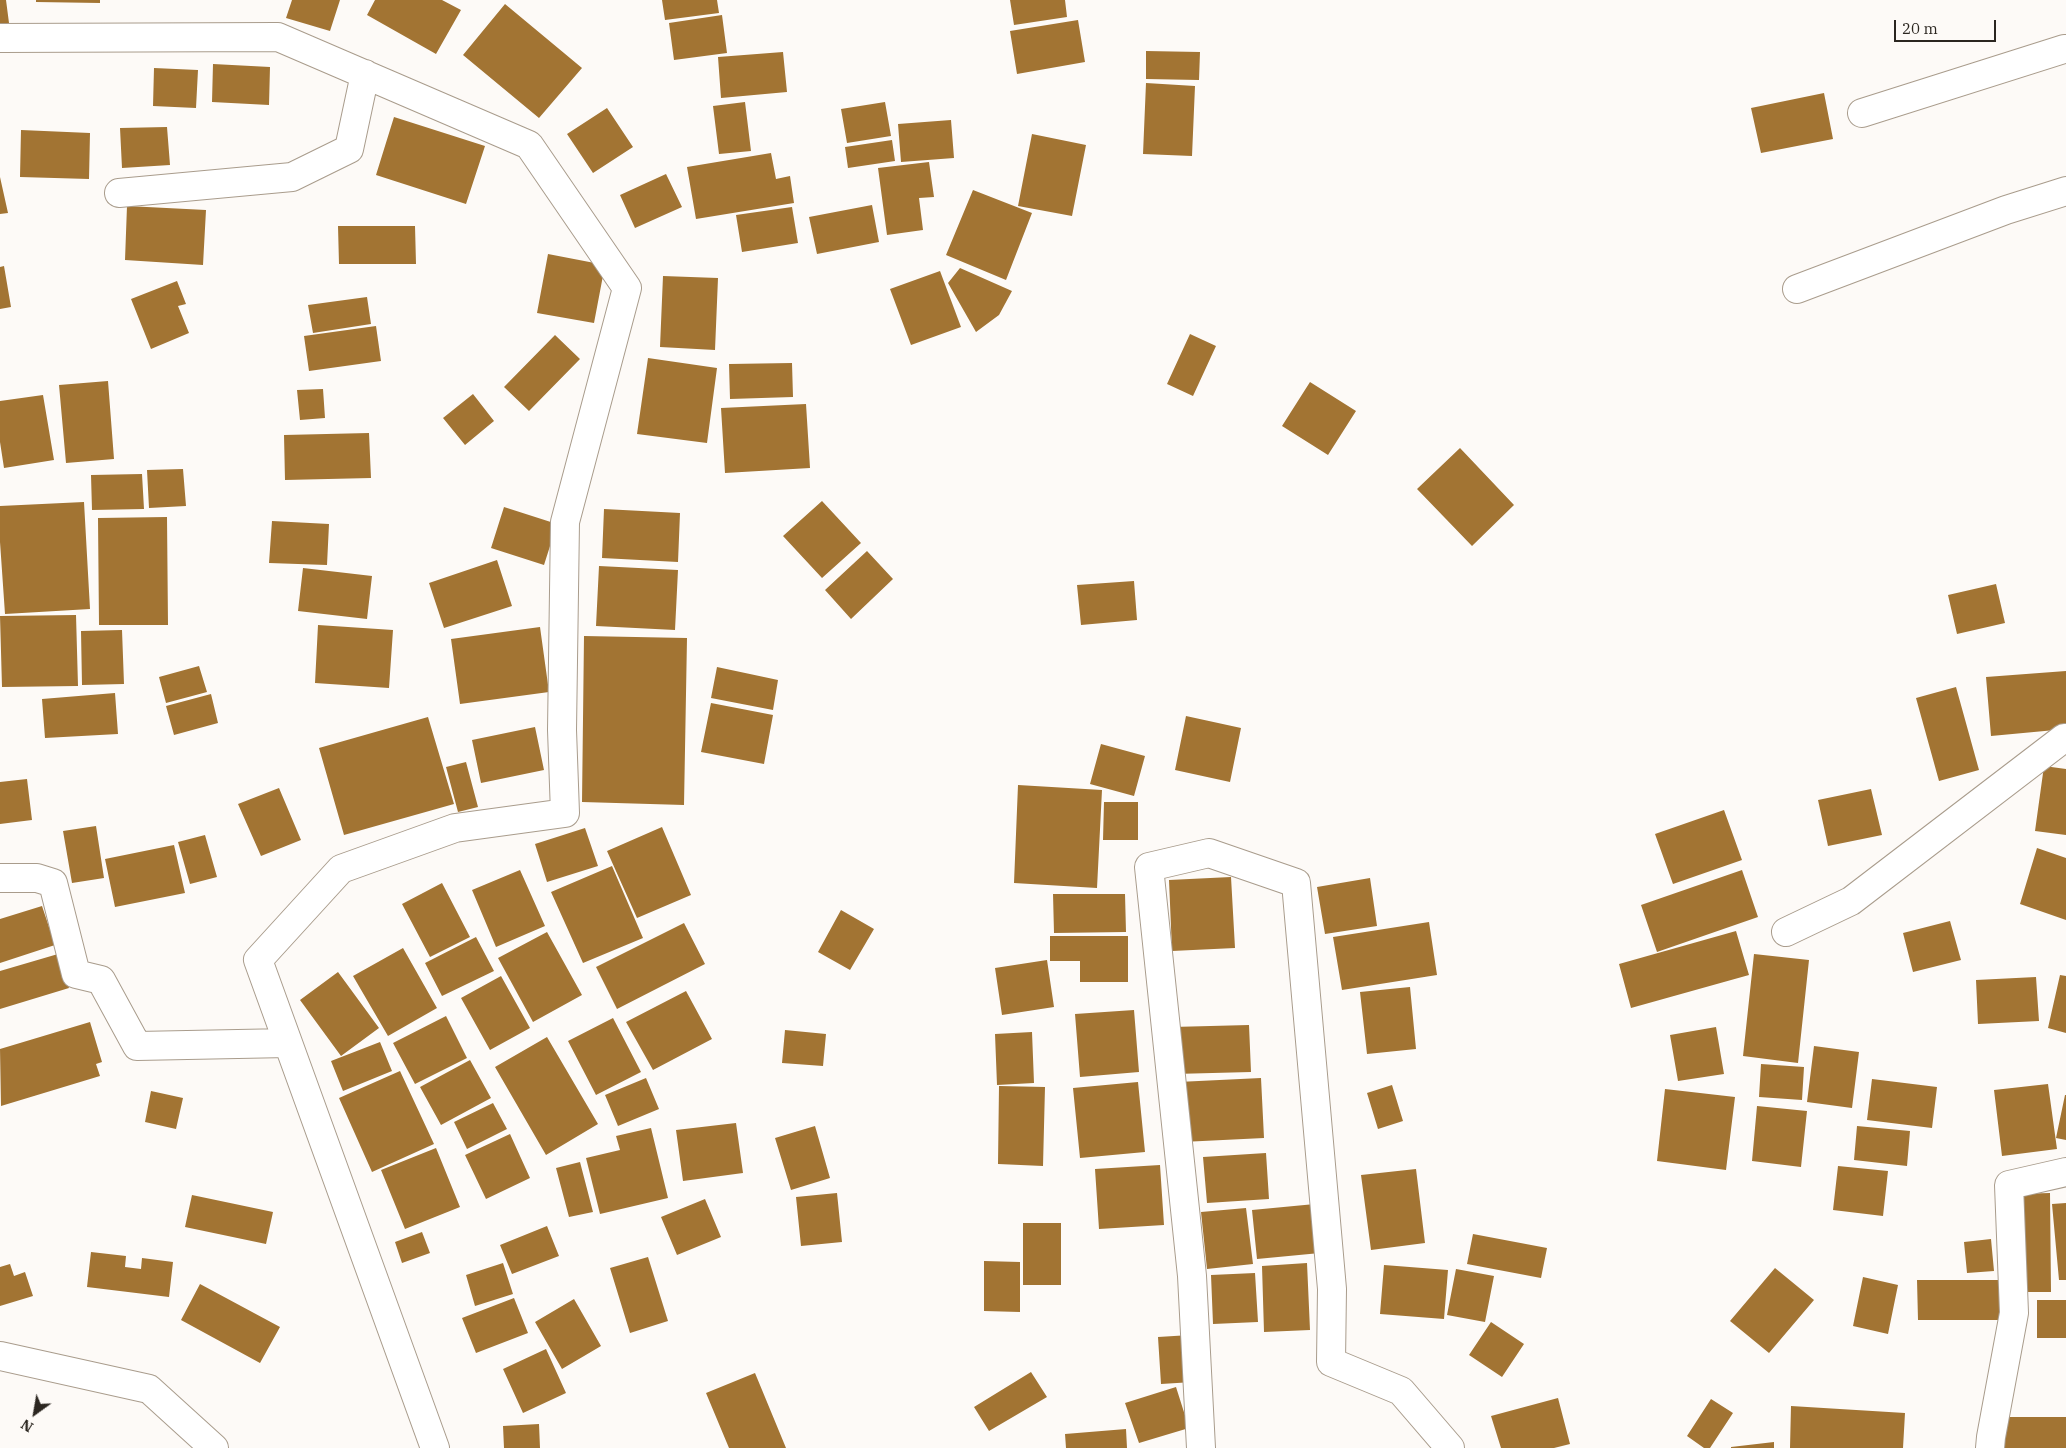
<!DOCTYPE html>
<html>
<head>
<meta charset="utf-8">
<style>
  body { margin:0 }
  #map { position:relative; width:2066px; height:1448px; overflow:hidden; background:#fdfaf7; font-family:"IBM Plex Serif",serif }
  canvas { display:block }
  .north { position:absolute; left:10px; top:1388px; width:50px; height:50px; -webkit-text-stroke:4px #fdfaf7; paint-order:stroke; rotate:212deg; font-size:14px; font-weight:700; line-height:20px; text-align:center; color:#2b2620 }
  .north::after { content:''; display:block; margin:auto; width:18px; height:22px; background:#2b2620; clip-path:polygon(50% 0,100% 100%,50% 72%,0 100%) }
  .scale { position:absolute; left:1894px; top:20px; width:102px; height:22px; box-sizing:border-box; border:2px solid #2b2620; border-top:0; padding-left:6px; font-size:15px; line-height:18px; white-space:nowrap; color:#2b2620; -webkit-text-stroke:4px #fdfaf7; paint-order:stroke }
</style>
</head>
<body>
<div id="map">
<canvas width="2066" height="1448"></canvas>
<div class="north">N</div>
<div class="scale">20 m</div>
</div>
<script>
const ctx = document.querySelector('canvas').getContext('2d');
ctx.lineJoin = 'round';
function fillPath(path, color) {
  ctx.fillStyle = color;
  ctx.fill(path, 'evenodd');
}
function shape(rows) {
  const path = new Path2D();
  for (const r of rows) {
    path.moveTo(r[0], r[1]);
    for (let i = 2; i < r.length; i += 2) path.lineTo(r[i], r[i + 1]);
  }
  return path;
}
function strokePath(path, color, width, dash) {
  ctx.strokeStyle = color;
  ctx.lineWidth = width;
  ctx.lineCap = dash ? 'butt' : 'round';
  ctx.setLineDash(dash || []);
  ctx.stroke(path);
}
fillPath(shape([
  [0,0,6,0,9,23,0,24],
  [36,0,100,0,100,3,36,2],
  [292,0,340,0,330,31,286,18],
  [375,0,442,0,461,10,436,54,367,15],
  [662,0,717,0,719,13,665,20],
  [1010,0,1065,0,1067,17,1014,25],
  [505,4,582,68,539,118,463,55],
  [722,15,727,53,674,60,669,23],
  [1078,20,1085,62,1017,74,1010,31],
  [1146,51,1200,52,1199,80,1146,79],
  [783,52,787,92,721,98,718,57],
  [213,64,270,67,269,105,212,102],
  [154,68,198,70,196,108,153,106],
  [1146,83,1195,86,1192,156,1143,154],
  [1824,93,1833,139,1761,153,1751,108],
  [745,102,751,151,719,154,713,106],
  [885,102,891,136,847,143,841,109],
  [607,108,633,147,593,173,567,134],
  [394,117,485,146,466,204,376,175],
  [951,120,954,158,901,162,898,124],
  [167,127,170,165,122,168,120,128],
  [21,130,90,133,89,179,20,177],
  [1032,134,1086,145,1072,216,1018,206],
  [892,140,895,161,848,168,845,147],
  [771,153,776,179,790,176,794,203,696,219,687,167],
  [929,162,934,197,919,198,923,230,887,235,878,168],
  [666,174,682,207,635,228,620,195],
  [0,177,8,213,0,214],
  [973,190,1032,213,1006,280,946,255],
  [872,205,879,242,817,254,809,217],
  [127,206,206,210,203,265,125,260],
  [792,207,798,243,742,252,736,215],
  [338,226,415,226,416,264,339,264],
  [548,254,605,265,594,323,537,313],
  [4,266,11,307,0,309,0,267],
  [960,268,1012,291,999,315,976,332,948,283],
  [940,271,961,327,911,345,890,289],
  [663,276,718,278,715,350,660,347],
  [177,281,186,304,178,306,189,333,151,349,131,299],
  [367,297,371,324,313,333,308,305],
  [376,326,381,361,309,371,304,336],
  [1190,334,1216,346,1193,396,1167,384],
  [555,335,580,359,529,411,504,387],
  [648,358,717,368,707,443,637,434],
  [792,363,793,397,730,399,729,364],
  [108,381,114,459,66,463,59,385],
  [1310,382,1356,411,1328,455,1282,426],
  [323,389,325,418,300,420,297,390],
  [473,394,494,421,465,445,443,418],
  [43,395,54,460,4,468,0,442,0,401],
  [806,404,810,468,725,473,721,408],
  [369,433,371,478,285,480,284,435],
  [1460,448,1514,505,1472,546,1417,489],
  [183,469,186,506,149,508,147,470],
  [142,474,144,509,92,510,91,475],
  [822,501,861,543,822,578,783,536],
  [84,502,90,609,5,614,0,542,0,506],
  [504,507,557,524,544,565,491,548],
  [604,509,680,513,678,562,602,558],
  [167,517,168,625,99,625,98,518],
  [272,521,329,524,327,565,269,563],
  [867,551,893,579,851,619,825,590],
  [497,560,512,606,444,628,429,583],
  [599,566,678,570,675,630,596,626],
  [303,568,372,576,367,619,298,611],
  [1134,581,1137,620,1081,625,1077,585],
  [1996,584,2005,623,1957,634,1948,595],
  [76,615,78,686,2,687,0,616],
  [318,625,393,630,389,688,315,683],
  [540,627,549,692,460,704,451,639],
  [122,630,124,684,82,685,81,631],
  [584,636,687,638,684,805,582,802],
  [199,666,207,692,166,703,159,677],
  [717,667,778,680,773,710,711,698],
  [2066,671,2066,729,1991,736,1986,677],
  [1956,687,1979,770,1939,781,1916,698],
  [115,693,118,734,45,738,42,699],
  [211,694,218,723,174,735,166,706],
  [711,703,773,715,764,764,701,752],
  [1186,716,1241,728,1230,782,1175,770],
  [428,717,454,804,344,835,319,748],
  [535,727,544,770,481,783,472,740],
  [1101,744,1145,756,1134,796,1090,784],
  [466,762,478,807,458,812,446,767],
  [2044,766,2066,769,2066,835,2035,831],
  [27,779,32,820,0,824,0,782],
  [1018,785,1102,790,1097,888,1014,883],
  [279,788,301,840,261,856,238,804],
  [1871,789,1882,835,1828,846,1818,800],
  [1104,802,1138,802,1138,840,1103,840],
  [1724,810,1742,860,1673,884,1655,834],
  [96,826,104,878,72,883,63,831],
  [662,827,691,895,637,918,607,851],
  [585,828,598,866,547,882,535,844],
  [205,835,217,877,190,884,178,842],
  [174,845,185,893,115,907,105,859],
  [2037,848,2066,858,2066,920,2020,904],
  [612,866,643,938,583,963,551,892],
  [520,870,545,926,496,947,472,890],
  [1742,870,1758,917,1657,952,1641,905],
  [1231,877,1235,948,1172,951,1169,880],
  [1370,878,1377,926,1325,934,1317,887],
  [442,883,470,937,430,957,402,904],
  [1053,894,1125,894,1126,932,1054,933],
  [42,906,55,945,0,963,0,919],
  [841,910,874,929,850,970,818,952],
  [1950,921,1961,960,1913,972,1903,933],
  [1429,922,1437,975,1342,990,1333,937],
  [684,923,705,964,617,1009,596,967],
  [1736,931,1749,975,1631,1008,1619,964],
  [547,932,582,995,533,1022,498,958],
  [1050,936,1128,936,1128,982,1080,982,1080,961,1050,961],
  [476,937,494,971,442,996,425,963],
  [403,948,437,1008,388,1036,353,976],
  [58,954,69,988,0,1009,0,971],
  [1754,954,1809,960,1798,1063,1743,1056],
  [1047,960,1054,1007,1002,1015,995,968],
  [338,972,379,1028,341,1056,300,1000],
  [2060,975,2066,976,2066,1033,2048,1028],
  [501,976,530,1028,490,1050,461,998],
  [2036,977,2039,1021,1978,1024,1976,980],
  [1410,987,1416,1049,1367,1054,1360,992],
  [686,991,712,1039,653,1070,626,1022],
  [1134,1010,1139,1072,1080,1077,1075,1014],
  [446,1016,467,1058,415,1084,393,1043],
  [613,1018,641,1072,596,1095,568,1041],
  [90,1022,102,1062,96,1064,100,1076,1,1106,0,1049],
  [1249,1025,1251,1072,1174,1074,1172,1027],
  [1716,1027,1724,1074,1678,1081,1670,1035],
  [785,1030,826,1034,823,1066,782,1063],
  [1032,1032,1034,1083,997,1085,995,1034],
  [547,1037,598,1124,546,1155,495,1067],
  [380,1042,392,1071,343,1091,331,1061],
  [1814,1046,1859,1052,1852,1108,1807,1102],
  [470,1060,491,1098,441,1125,420,1087],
  [1761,1064,1804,1067,1802,1100,1759,1097],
  [400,1071,434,1144,372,1172,339,1098],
  [646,1078,659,1109,618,1126,605,1095],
  [1261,1078,1264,1138,1182,1142,1178,1082],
  [1872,1079,1937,1087,1932,1128,1867,1120],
  [1138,1082,1145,1152,1080,1158,1073,1088],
  [2048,1084,2057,1149,2002,1156,1994,1090],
  [1392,1085,1403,1121,1378,1129,1367,1093],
  [999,1086,1045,1087,1043,1166,998,1164],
  [1665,1089,1735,1097,1726,1170,1657,1161],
  [151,1091,183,1098,176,1129,145,1122],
  [2065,1095,2066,1095,2066,1140,2056,1138],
  [493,1103,507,1129,467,1149,454,1122],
  [1757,1106,1807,1111,1801,1167,1752,1161],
  [736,1123,743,1173,683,1181,676,1130],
  [815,1126,830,1178,791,1190,775,1138],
  [1857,1126,1910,1131,1907,1166,1854,1160],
  [651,1128,668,1198,600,1214,586,1158,620,1150,616,1136],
  [510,1134,530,1178,486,1199,465,1155],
  [436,1148,460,1207,405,1229,381,1170],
  [1266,1153,1269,1199,1207,1203,1203,1157],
  [580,1162,593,1212,569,1217,556,1168],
  [1160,1165,1164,1225,1099,1229,1095,1169],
  [1838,1166,1888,1171,1883,1216,1833,1210],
  [1416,1169,1425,1243,1371,1250,1361,1175],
  [837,1193,842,1242,801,1246,796,1197],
  [2050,1193,2051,1292,2018,1292,2017,1194],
  [192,1195,273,1212,266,1244,185,1227],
  [705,1199,721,1237,677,1255,661,1217],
  [2066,1203,2066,1280,2059,1280,2052,1204],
  [1315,1204,1320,1253,1257,1259,1252,1210],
  [1246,1208,1253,1264,1207,1269,1201,1212],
  [1023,1223,1061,1223,1061,1285,1023,1285],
  [547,1226,559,1256,512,1274,500,1245],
  [422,1232,430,1253,402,1263,395,1242],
  [1473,1234,1547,1248,1541,1278,1467,1264],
  [1991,1239,1994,1271,1967,1273,1964,1242],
  [91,1252,126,1256,125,1267,141,1269,142,1258,173,1262,169,1297,87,1287],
  [648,1257,668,1321,630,1333,610,1268],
  [984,1261,1020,1262,1020,1312,984,1311],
  [503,1263,513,1294,475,1306,466,1275],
  [1307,1263,1310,1330,1264,1332,1262,1266],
  [10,1264,14,1276,25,1272,33,1296,0,1306,0,1267],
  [1384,1265,1448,1270,1444,1319,1380,1314],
  [1775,1268,1814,1300,1769,1353,1730,1321],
  [1456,1269,1494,1276,1485,1322,1447,1315],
  [1255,1273,1258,1322,1213,1324,1211,1275],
  [1863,1277,1898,1285,1888,1334,1853,1326],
  [1917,1280,2001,1280,2001,1320,1918,1320],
  [200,1284,280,1327,260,1363,181,1320],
  [514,1298,528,1333,476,1353,462,1318],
  [574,1299,601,1346,562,1369,535,1322],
  [2037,1300,2066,1300,2066,1338,2037,1338],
  [1491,1322,1524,1344,1502,1377,1469,1355],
  [1190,1335,1193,1382,1161,1384,1158,1337],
  [546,1349,566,1393,523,1413,503,1369],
  [1031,1372,1047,1397,989,1431,974,1407],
  [755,1373,786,1448,729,1448,706,1393],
  [1176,1387,1189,1428,1139,1443,1125,1403],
  [1558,1398,1570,1444,1554,1448,1501,1448,1491,1416],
  [1711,1399,1733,1413,1710,1448,1704,1448,1687,1436],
  [1791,1406,1905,1413,1903,1448,1790,1448],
  [2005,1417,2066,1417,2066,1448,2005,1448],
  [539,1424,540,1448,504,1448,503,1426],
  [1126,1429,1127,1448,1066,1448,1065,1434],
  [1774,1442,1774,1448,1731,1448,1731,1447]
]), '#a27433');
const minor = shape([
  [0,38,278,37,529,145,627,288,565,522,562,730,565,813,455,828,341,869,258,960,435,1448],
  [1862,113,2064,49],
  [119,193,292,177,349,149,365,74],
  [1797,289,2006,210,2066,191],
  [0,878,37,878,53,883,76,974,101,980,137,1046,288,1043],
  [1786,932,1851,901,2064,738,2066,738],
  [0,1356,149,1389,214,1448],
  [1201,1448,1192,1276,1149,867,1209,853,1296,883,1332,1289,1331,1362,1401,1391,1450,1448],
  [1990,1448,1991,1437,2014,1313,2009,1185,2066,1172]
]);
strokePath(minor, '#a99c8c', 30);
strokePath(minor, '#fff', 28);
</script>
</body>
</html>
